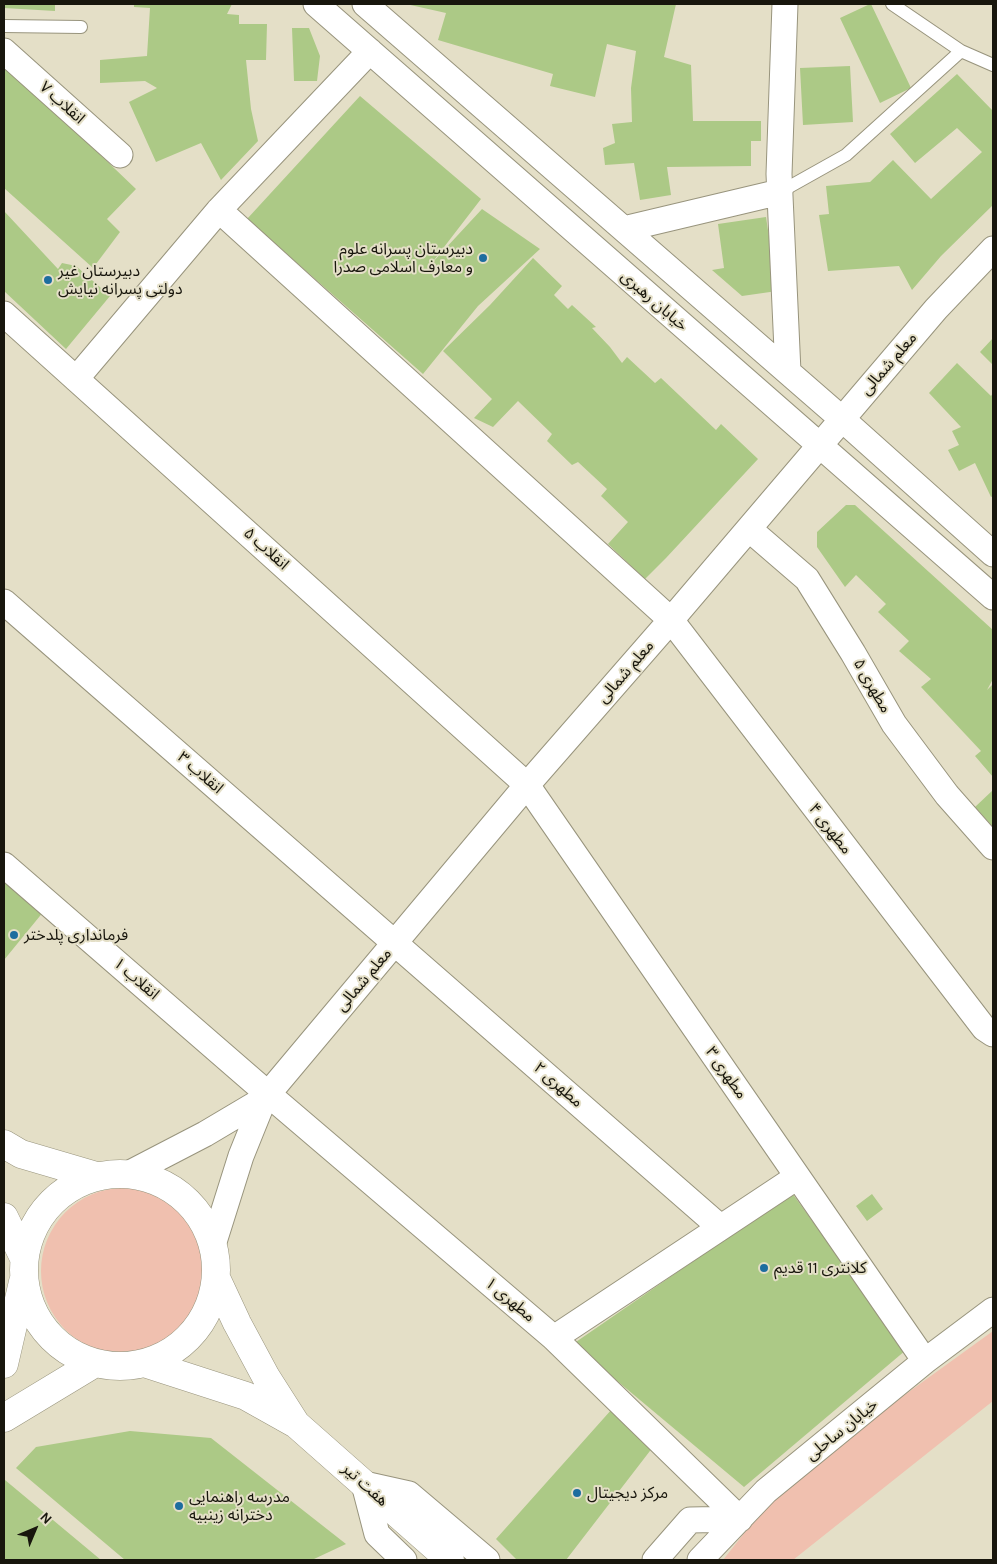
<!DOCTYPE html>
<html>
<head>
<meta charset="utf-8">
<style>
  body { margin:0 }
  #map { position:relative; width:997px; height:1564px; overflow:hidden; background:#e4dfc7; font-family:Karla,sans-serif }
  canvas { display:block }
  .frame { position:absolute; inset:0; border:5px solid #18160d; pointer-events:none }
  .north { position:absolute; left:10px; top:1504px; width:50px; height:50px; -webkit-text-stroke:4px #e4dfc7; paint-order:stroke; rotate:45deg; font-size:14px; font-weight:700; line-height:20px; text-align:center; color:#18160d }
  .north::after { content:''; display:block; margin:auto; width:18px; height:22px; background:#18160d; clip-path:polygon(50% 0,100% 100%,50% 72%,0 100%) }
</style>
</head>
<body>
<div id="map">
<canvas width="997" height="1564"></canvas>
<div class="frame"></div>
<div class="north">N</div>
</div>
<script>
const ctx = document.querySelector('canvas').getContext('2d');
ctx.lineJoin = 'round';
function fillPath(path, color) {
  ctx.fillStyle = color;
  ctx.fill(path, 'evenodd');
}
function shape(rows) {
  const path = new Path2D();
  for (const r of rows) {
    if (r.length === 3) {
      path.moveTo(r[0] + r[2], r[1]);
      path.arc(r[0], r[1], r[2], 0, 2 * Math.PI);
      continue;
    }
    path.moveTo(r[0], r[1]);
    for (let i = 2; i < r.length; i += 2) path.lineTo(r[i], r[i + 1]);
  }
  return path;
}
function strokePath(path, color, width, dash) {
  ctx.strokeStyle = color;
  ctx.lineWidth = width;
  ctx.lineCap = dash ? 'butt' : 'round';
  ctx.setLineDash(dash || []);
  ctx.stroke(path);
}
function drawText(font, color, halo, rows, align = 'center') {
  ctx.font = font + ' Karla,"Noto Sans Arabic",sans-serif';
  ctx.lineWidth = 4;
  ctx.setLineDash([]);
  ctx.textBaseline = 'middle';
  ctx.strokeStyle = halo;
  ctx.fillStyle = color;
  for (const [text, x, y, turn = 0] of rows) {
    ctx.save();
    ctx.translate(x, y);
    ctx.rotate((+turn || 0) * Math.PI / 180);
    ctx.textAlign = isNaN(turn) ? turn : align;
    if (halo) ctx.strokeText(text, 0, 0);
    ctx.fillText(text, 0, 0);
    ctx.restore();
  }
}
fillPath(shape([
  [124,1271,83],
  [993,1331,993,1401,793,1560,723,1560,757,1517,800,1477,899,1399]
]), '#f0c0af');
fillPath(shape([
  [4,4,55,4,55,11,4,8],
  [134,4,232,4,227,14,239,15,239,24,267,24,266,60,246,60,251,109,258,141,221,180,201,143,156,162,129,102,157,88,145,81,100,83,100,60,147,56,150,8,134,7],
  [406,4,676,4,664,57,691,65,693,121,761,121,761,141,751,141,751,166,667,167,671,195,640,200,634,163,605,165,603,148,615,143,612,124,632,122,631,88,636,51,607,44,595,97,550,86,553,74,438,40,446,13],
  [870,4,871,4,911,88,880,103,840,18],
  [292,28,309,28,320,56,317,81,294,81],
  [4,63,136,189,107,219,120,232,93,268,4,188],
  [850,66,853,122,803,125,800,68],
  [957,74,993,111,993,205,941,256,912,290,899,266,828,271,819,215,829,214,826,186,870,182,893,160,931,199,982,152,957,128,915,163,890,134],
  [360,96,481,199,431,264,482,209,540,249,478,306,423,374,247,219],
  [4,211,58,269,62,263,76,266,110,296,66,349,4,291],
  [766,217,777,291,742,296,712,270,724,268,718,224],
  [533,258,562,286,554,295,568,309,572,305,596,327,592,328,610,347,622,363,627,357,655,383,661,378,716,430,721,424,758,459,666,558,645,579,608,544,628,522,601,496,607,489,578,462,572,465,547,441,552,434,518,401,493,427,474,418,492,399,443,351,490,305],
  [993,338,993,365,980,352],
  [957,363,991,396,993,393,993,496,991,497,975,463,959,471,948,450,959,445,952,431,961,427,929,393],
  [846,505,855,505,993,630,993,679,987,690,993,684,993,777,975,756,981,751,921,687,931,679,899,651,909,641,878,612,886,604,856,575,845,587,817,547,817,532],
  [993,790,993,827,975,807],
  [4,877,44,911,4,960],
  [792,1193,906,1350,744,1487,573,1344],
  [872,1194,883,1209,867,1221,856,1206],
  [612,1409,653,1447,566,1560,517,1560,496,1539],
  [130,1431,211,1438,346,1544,314,1559,316,1560,125,1560,16,1468,36,1447],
  [5,1480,101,1560,4,1560,4,1482]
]), '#acc986');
const lane = shape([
  [892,4,961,51,993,65],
  [4,26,81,27],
  [780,192,846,155,961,51]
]);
const street = shape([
  [316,4,993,597],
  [365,4,842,419,993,554],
  [785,4,779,174,788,372],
  [4,51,120,155],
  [219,210,671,620,984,1028,993,1034],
  [624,229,780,192],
  [4,314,527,785,925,1361],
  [76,379,219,210,370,51],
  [749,529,807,579,853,653,894,724,947,795,993,847],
  [4,602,720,1227],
  [4,865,268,1094,554,1338,740,1519],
  [128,1174,205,1134,264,1099],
  [213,1245,241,1156,264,1099,268,1094,527,785,671,620,936,309,993,249],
  [554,1338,797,1177],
  [404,1560,377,1534,364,1484,409,1494,487,1560],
  [655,1560,690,1520,740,1519],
  [700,1560,766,1491,925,1361,993,1310]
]);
const secondary = shape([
  [4,1144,21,1154,96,1176],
  [120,1270,96],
  [4,1217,24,1258],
  [144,1363,246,1396,296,1424,266,1377,237,1323,216,1278],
  [4,1364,23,1282],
  [4,1418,95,1363],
  [296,1424,450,1560]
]);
strokePath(lane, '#98947d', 14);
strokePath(street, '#98947d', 27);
strokePath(secondary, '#98947d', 29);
strokePath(lane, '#fff', 12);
strokePath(street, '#fff', 25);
strokePath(secondary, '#fff', 28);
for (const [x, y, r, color] of [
  [483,258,5,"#1d6d9f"],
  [48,280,5,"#1d6d9f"],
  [14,935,5,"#1d6d9f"],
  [764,1268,5,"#1d6d9f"],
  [577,1493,5,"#1d6d9f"],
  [179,1506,5,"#1d6d9f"]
]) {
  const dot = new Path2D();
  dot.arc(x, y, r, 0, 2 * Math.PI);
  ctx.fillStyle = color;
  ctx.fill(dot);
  strokePath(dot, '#e4dfc7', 2);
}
drawText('16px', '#18160d', '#e4dfc7', [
  ["انقلاب ۷",62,103,42],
  ["خیابان رهبری",654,301,41],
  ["معلم شمالی",889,364,-49],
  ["انقلاب ۵",266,549,42],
  ["معلم شمالی",626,672,-49],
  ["مطهری ۵",872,686,60],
  ["انقلاب ۳",200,773,41],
  ["مطهری ۴",830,829,52],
  ["انقلاب ۱",136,979,41],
  ["معلم شمالی",364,980,-50],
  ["مطهری ۳",726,1073,55],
  ["مطهری ۲",558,1085,41],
  ["مطهری ۱",510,1300,40],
  ["خیابان ساحلی",842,1430,-39],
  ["هفت تیر",365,1485,42]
]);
drawText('16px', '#18160d', '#e4dfc7', [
  ["دبیرستان پسرانه علوم",473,249,"right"],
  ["و معارف اسلامی صدرا",473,267,"right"],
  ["دبیرستان غیر",58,271],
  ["دولتی پسرانه نیایش",58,289],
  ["فرمانداری پلدختر",24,935],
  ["کلانتری 11 قدیم",774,1268],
  ["مرکز دیجیتال",587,1493],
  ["مدرسه راهنمایی",189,1497],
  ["دخترانه زینبیه",189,1515]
], 'left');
</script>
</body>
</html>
